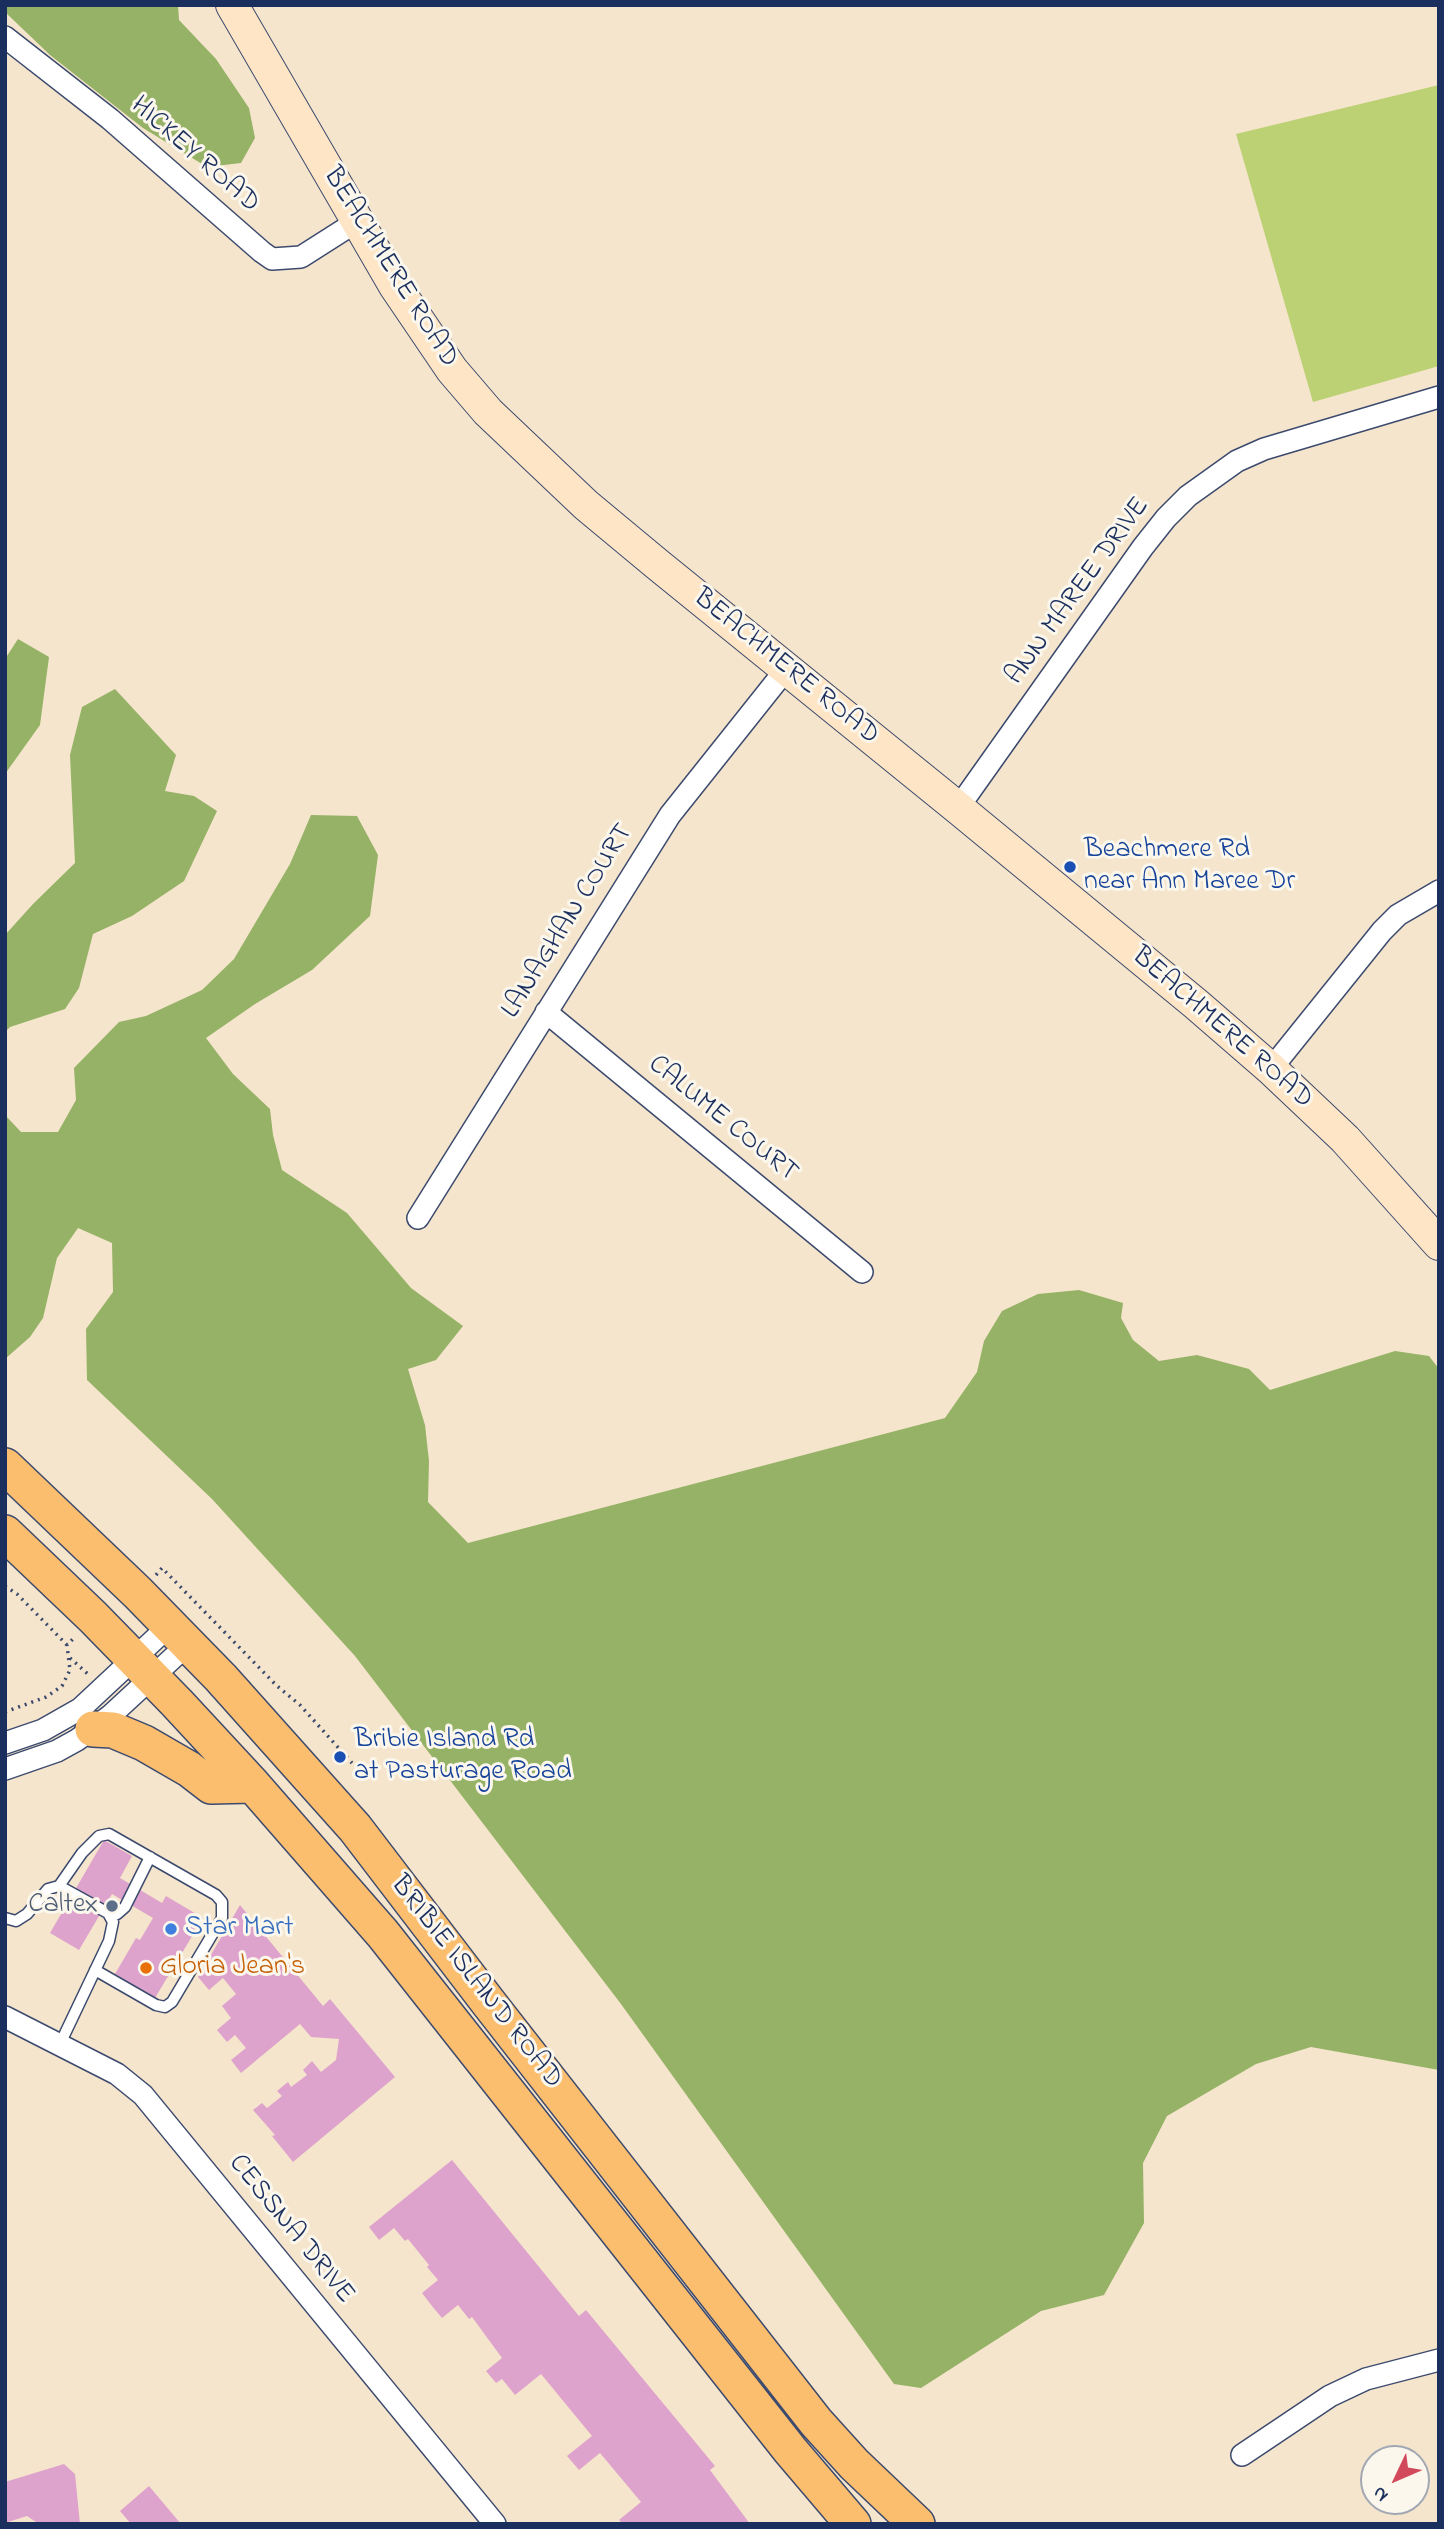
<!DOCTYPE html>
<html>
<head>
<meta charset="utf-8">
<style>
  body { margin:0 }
  #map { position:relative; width:1444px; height:2529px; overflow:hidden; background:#f5e5cc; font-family:"Indie Flower",sans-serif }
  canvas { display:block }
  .frame { position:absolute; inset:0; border:7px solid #1b2f5e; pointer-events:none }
  .north { position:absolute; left:1360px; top:2445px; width:70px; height:70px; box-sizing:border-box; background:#fbf7ec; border:2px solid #a1a7b3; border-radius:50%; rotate:226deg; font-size:19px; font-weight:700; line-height:28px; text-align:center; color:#1b2f5e }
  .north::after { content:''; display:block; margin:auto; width:24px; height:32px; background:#d1495b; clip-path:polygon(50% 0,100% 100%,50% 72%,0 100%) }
</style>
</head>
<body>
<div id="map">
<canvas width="1444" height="2529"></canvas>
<div class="frame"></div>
<div class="north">N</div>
</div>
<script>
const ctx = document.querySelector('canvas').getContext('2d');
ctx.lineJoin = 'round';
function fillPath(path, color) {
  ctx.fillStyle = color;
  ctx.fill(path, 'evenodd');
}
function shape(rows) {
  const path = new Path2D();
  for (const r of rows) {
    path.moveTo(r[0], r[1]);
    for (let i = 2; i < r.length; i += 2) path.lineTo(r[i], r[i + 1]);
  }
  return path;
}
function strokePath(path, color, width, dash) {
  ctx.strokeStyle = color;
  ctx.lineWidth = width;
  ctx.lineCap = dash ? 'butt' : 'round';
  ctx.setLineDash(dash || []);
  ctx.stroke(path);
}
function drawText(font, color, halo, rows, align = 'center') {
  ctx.font = font + ' "Indie Flower",sans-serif';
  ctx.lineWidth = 6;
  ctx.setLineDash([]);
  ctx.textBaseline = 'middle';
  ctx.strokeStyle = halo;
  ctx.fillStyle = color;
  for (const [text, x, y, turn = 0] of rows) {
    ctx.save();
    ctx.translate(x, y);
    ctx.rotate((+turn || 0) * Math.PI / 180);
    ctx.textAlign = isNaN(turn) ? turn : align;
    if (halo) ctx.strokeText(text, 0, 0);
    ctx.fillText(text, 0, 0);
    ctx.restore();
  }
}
fillPath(shape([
  [1439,85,1439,366,1313,402,1236,134]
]), '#bcd074');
fillPath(shape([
  [5,5,178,5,179,20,216,59,249,108,255,138,241,163,207,167,143,128,50,55,5,12],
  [18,639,49,657,40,725,5,774,5,659],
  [115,689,176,755,165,791,194,796,217,811,184,881,132,916,93,934,79,988,65,1009,10,1027,5,1032,5,935,33,904,75,863,70,755,82,707],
  [311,815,357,816,378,855,370,916,312,970,255,1004,206,1038,233,1074,270,1109,273,1135,282,1170,347,1213,411,1288,463,1326,436,1360,408,1369,425,1425,429,1461,428,1502,468,1543,945,1418,977,1372,984,1341,1002,1311,1038,1294,1079,1290,1123,1303,1121,1318,1133,1340,1159,1361,1197,1355,1249,1369,1270,1390,1395,1351,1429,1356,1439,1369,1439,2070,1311,2047,1256,2064,1167,2116,1143,2163,1144,2223,1104,2295,1041,2311,921,2388,894,2384,621,2004,355,1656,212,1499,87,1380,86,1329,113,1292,112,1243,78,1228,57,1258,43,1318,30,1337,5,1359,5,1115,21,1132,58,1132,76,1100,74,1068,119,1022,146,1016,202,990,234,959,290,864]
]), '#95b266');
fillPath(shape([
  [104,1840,132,1856,120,1878,162,1903,166,1896,203,1918,155,1998,115,1974,136,1938,140,1940,153,1918,112,1894,79,1950,50,1933],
  [240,1905,323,2006,330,1999,395,2077,293,2162,272,2136,275,2135,253,2110,262,2103,267,2108,282,2096,277,2091,288,2082,291,2087,307,2075,303,2070,312,2061,321,2072,336,2060,339,2039,311,2037,300,2024,241,2073,231,2060,246,2048,235,2035,227,2042,217,2030,231,2018,222,2006,236,1994,223,1978,209,1990,198,1977],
  [452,2160,579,2316,586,2310,715,2466,710,2470,750,2524,623,2524,619,2520,641,2502,600,2453,579,2470,567,2456,592,2436,541,2374,515,2395,502,2379,496,2383,486,2371,502,2358,472,2317,469,2319,458,2305,442,2318,432,2306,422,2293,438,2280,427,2267,429,2265,408,2239,405,2241,394,2228,379,2240,369,2227],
  [64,2464,75,2474,80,2524,39,2524,27,2516,5,2523,5,2482],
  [149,2486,181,2524,131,2524,120,2511]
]), '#dea3cc');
const service = shape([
  [59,1886,82,1853,99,1836,109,1834,216,1895,222,1902,222,1918,172,2002,165,2007,156,2005,95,1970],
  [108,1913,117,1914,125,1907,150,1857],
  [5,1918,16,1921,27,1914,48,1889,59,1886,108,1913,113,1922,109,1941,60,2044]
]);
const minor = shape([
  [5,37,110,119,262,252,272,259,301,257,356,222],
  [958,808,1143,547,1166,518,1188,496,1237,461,1264,449,1439,397],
  [546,1012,862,1272],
  [1271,1069,1382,931,1398,915,1439,891],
  [418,1218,670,815,787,668],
  [5,1743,43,1730,80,1709,170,1625],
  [5,1769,57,1751,77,1740,110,1716,188,1644],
  [5,2017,117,2074,143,2095,495,2524],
  [1242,2455,1330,2396,1366,2379,1439,2360]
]);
const secondary = shape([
  [232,5,395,286,452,370,488,412,586,505,657,564,958,808,1196,1004,1271,1069,1345,1139,1439,1244]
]);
const primary = shape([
  [5,1466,138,1593,221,1678,355,1828,488,2002,816,2422,854,2464,917,2524],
  [5,1533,93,1617,177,1703,253,1785,383,1934,790,2450,853,2524],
  [93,1729,113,1730,144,1743,189,1769,211,1786,253,1785]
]);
strokePath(service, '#3c4a6e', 13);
strokePath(minor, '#3c4a6e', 24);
strokePath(secondary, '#3c4a6e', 34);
strokePath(primary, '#3c4a6e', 38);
strokePath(shape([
  [156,1575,162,1568,276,1685,300,1705,352,1763],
  [5,1586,17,1594,67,1645],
  [70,1658,89,1675],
  [5,1712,46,1697,62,1686,70,1670,67,1645,75,1637]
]), '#3c4a6e', 3.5, [2, 5]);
strokePath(service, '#fff', 10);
strokePath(minor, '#fff', 21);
strokePath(secondary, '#fde5c5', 32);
strokePath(primary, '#fbbd6e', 35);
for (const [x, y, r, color] of [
  [1070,867,7,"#1a4fb4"],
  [340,1757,7,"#1a4fb4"],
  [112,1906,7,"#5c6f8a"],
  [171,1929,7,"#3f7fe0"],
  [146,1968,7,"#e8710a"]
]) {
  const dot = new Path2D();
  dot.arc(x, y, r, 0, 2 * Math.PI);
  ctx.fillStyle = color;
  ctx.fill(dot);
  strokePath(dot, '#fbf7ec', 2.5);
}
drawText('28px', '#1b2f5e', '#fbf7ec', [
  ["HICKEY ROAD",194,156,41],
  ["BEACHMERE ROAD",389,268,58],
  ["ANN MAREE DRIVE",1079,592,-54],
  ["BEACHMERE ROAD",785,668,39],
  ["LANAGHAN COURT",569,922,-58],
  ["BEACHMERE ROAD",1221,1029,41],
  ["CALUME COURT",722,1120,39],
  ["BRIBIE ISLAND ROAD",475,1983,52],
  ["CESSNA DRIVE",290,2230,51]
]);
drawText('28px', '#164399', '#fbf7ec', [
  ["Beachmere Rd",1084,851],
  ["near Ann Maree Dr",1084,883],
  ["Bribie Island Rd",354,1741],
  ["at Pasturage Road",354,1773]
], 'left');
drawText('28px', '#4e5e75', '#fbf7ec', [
  ["Caltex",98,1906]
], 'right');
drawText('28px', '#366cbe', '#fbf7ec', [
  ["Star Mart",185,1929]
], 'left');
drawText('28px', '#c56008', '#fbf7ec', [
  ["Gloria Jean's",160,1968]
], 'left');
</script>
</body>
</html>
